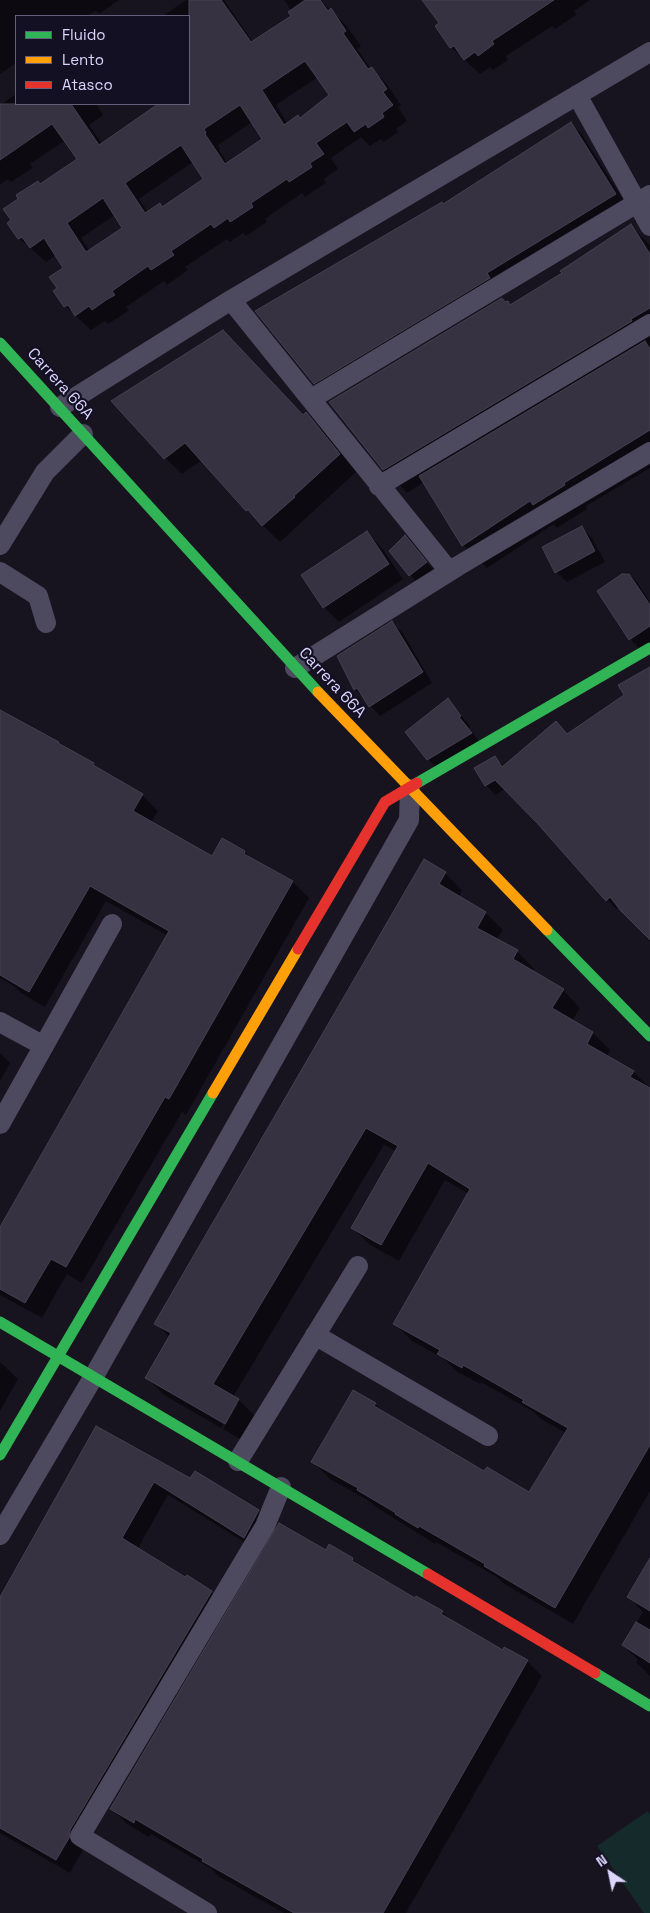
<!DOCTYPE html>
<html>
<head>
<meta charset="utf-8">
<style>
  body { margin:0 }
  #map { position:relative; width:650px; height:1913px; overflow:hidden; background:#17141f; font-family:"Space Grotesk",sans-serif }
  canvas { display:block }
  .legend { position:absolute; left:15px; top:15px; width:175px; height:90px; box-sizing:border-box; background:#141024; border:1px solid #645f7a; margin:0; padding:6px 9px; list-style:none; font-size:15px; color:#dcd6fc }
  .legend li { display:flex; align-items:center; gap:10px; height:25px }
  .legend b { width:25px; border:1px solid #645f7a }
  .north { position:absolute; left:585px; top:1848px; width:50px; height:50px; -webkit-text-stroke:4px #141024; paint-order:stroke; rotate:326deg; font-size:14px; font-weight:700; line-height:20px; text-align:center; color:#dcd6fc }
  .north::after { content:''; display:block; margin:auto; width:18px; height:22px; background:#dcd6fc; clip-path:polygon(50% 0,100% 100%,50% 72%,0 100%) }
</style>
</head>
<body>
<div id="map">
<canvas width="650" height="1913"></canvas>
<ul class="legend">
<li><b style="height:6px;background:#30b455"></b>Fluido</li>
<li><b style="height:6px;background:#ff9f0a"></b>Lento</li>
<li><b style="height:6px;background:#e5322d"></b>Atasco</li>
</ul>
<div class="north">N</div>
</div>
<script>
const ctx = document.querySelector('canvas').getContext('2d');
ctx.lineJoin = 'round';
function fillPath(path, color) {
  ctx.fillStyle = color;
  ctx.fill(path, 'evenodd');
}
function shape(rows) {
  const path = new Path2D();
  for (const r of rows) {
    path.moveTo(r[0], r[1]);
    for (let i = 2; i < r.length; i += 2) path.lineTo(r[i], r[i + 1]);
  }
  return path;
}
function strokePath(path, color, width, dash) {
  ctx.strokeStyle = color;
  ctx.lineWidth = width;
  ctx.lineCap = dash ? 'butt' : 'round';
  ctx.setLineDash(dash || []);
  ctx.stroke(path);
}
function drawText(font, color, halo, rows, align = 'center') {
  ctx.font = font + ' "Space Grotesk",sans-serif';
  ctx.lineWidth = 4.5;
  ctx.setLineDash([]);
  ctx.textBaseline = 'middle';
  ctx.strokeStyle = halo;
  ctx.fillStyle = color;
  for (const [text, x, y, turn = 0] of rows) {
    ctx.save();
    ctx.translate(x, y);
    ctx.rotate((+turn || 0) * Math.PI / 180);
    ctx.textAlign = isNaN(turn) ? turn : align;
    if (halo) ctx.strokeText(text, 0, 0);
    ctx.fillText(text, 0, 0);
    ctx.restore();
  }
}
fillPath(shape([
  [648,1811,650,1815,650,1913,644,1913,597,1846]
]), '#142a2b');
fillPath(shape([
  [0,0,119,0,99,14,96,11,86,16,16,16,16,63,0,74],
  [186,0,224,0,253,42,292,16,292,11,284,0,320,0,346,25,361,46,357,49,371,69,386,83,401,105,398,107,407,121,396,129,398,132,384,142,381,139,370,146,361,137,331,158,338,169,324,179,326,183,305,197,302,193,265,219,267,222,246,236,243,233,230,242,227,239,185,267,188,270,167,285,164,281,126,307,129,310,122,315,108,324,105,321,91,330,65,306,55,291,59,289,65,268,56,255,46,262,19,238,9,223,41,185,79,160,66,140,30,164,33,168,11,182,8,179,0,185,0,105,16,94,16,104,96,104,103,115,89,125,102,144,157,106,156,104,189,104,189,16,163,16],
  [318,77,331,95,301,120,288,124,276,105],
  [252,122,263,140,228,164,219,150,220,149,218,145],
  [193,162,204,179,162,208,148,212,139,199],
  [115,215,124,228,90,251,81,238],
  [422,0,590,0,574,11,576,15,555,29,552,26,506,56,508,60,493,70,490,67,480,74,451,47,441,24],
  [570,123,581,133,626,204,325,393,314,383,444,205],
  [631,226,650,245,650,468,586,506,587,509,557,528,554,524,487,568,463,545,424,482,407,493,384,469,506,303,507,302,511,306,563,273],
  [223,331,303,416,306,414,322,430,356,472,280,542,247,510,202,460,182,474,165,458],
  [582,528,592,538,605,562,567,582,556,572],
  [367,533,382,548,403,579,339,622,324,607],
  [405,537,436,573,420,585,410,575],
  [627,572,637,582,650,602,650,643,640,649,630,639,598,591],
  [392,623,403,633,432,683,380,716,355,689,338,656],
  [650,669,650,942,620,906,617,909,607,900,505,789,495,795,486,785,495,758,504,767,567,735,625,696],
  [448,700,471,727,469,728,481,744,438,769,428,759],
  [0,711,58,743,62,747,93,764,99,770,142,795,158,811,151,823,212,858,222,840,245,852,251,859,293,882,309,898,186,1115,182,1112,82,1283,67,1274,42,1318,0,1295,0,1230,168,936,106,901,45,1007,21,993,14,986,0,978],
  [445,873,462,890,459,897,486,913,503,930,496,940,517,951,534,969,532,972,563,990,580,1008,572,1021,593,1033,610,1050,607,1056,634,1072,650,1088,650,1491,573,1624,503,1583,497,1577,436,1542,435,1544,376,1507,369,1501,330,1479,313,1462,375,1404,386,1415,485,1472,530,1493,566,1433,541,1419,534,1412,481,1382,480,1384,456,1371,443,1358,412,1341,395,1324,469,1194,445,1180,399,1261,369,1244,352,1227,396,1151,384,1145,233,1397,239,1400,256,1417,242,1440,223,1429,238,1404,235,1404,221,1428,164,1395,147,1378,170,1338,156,1323],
  [0,1053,10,1063,0,1081],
  [0,1362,18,1379,0,1411],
  [96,1428,190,1480,258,1511,272,1525,259,1551,168,1495,137,1550,185,1579,187,1577,211,1592,225,1606,83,1844,82,1852,70,1873,0,1833,0,1599],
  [326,1552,352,1559,361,1568,416,1599,442,1612,451,1621,503,1651,505,1649,527,1661,542,1676,406,1913,284,1913,218,1876,212,1869,151,1834,149,1837,127,1824,112,1809],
  [650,1560,650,1676,636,1662,638,1660,623,1645,643,1612,629,1597]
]), '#0007');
const building = shape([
  [189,0,221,0,251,42,291,16,288,12,305,0,320,0,328,11,331,8,346,31,343,33,368,69,372,67,387,89,383,92,393,105,382,113,384,117,368,128,366,124,354,132,347,122,316,143,324,154,310,163,312,167,289,182,287,179,251,203,253,207,230,222,228,218,214,228,211,224,171,251,174,255,151,270,148,266,112,291,115,295,106,300,92,310,89,306,75,316,68,305,64,307,53,291,57,288,49,277,63,268,44,238,30,248,22,237,18,239,7,223,11,220,3,209,18,199,16,195,38,181,40,184,77,159,52,124,0,160,0,104,71,104,99,145,158,104,189,104,189,0],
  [305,61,329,95,300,118,298,115,284,125,262,90,305,61],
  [240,105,262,139,225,164,205,134,206,133,204,129,240,105],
  [181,145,203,179,162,207,160,203,145,213,125,183,181,145],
  [103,198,122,228,86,252,67,223,103,198],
  [422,0,554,0,492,41,494,44,478,56,475,52,464,60,454,46,450,48,435,26,439,23,422,0],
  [571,122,616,194,487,273,490,278,314,384,255,311,442,202,443,204,571,122],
  [631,224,650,254,650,308,631,319,632,321,383,470,329,402,502,298,505,302,508,301,510,305,562,273,560,271,631,224],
  [223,330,303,415,306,412,340,454,294,496,295,497,262,526,248,510,246,511,185,443,164,459,111,401,223,330],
  [645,341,650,349,650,430,564,483,565,485,533,505,530,501,462,546,419,476,645,341],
  [582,526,595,551,555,573,542,547,582,526],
  [367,531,389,564,323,608,301,575,367,531],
  [405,535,427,562,409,576,389,551,405,535],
  [622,574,629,574,650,605,650,626,629,640,597,591,622,574],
  [392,621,423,672,369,707,357,688,354,690,337,656,392,621],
  [650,667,650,940,621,911,610,897,606,901,537,823,495,780,485,786,474,768,495,756,502,767,556,721,567,734,624,695,618,685,650,667],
  [448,698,461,716,459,717,472,733,427,760,405,732,448,698],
  [0,710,59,742,58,743,94,763,93,765,143,794,133,811,212,856,222,838,245,851,244,854,293,881,169,1099,165,1097,66,1267,51,1259,25,1303,0,1289,0,1227,169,931,90,886,29,992,0,975,0,710],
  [424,859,446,872,439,884,486,912,477,928,518,950,513,959,564,989,552,1008,593,1032,587,1044,634,1071,630,1077,650,1088,650,1445,555,1608,484,1566,485,1564,419,1526,418,1528,395,1514,396,1513,357,1490,358,1488,311,1462,353,1390,376,1403,374,1406,484,1471,487,1467,529,1492,568,1428,522,1402,524,1400,463,1365,462,1368,437,1354,440,1350,393,1324,470,1189,428,1163,381,1245,351,1228,398,1146,366,1128,213,1384,239,1399,225,1424,145,1378,171,1333,154,1324,424,859],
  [96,1426,190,1478,195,1471,259,1510,244,1538,154,1482,122,1538,185,1577,187,1575,212,1591,70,1830,69,1838,56,1860,0,1828,0,1597,96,1426],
  [279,1523,326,1550,329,1544,353,1558,352,1561,415,1598,416,1596,443,1611,441,1614,503,1650,504,1647,528,1660,383,1913,294,1913,202,1861,203,1859,135,1819,134,1823,110,1809,279,1523],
  [650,1558,650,1611,627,1597,650,1558],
  [636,1622,650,1630,650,1663,622,1645,636,1622]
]);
fillPath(building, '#363241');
strokePath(building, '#444052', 1);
strokePath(shape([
  [577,95,650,226],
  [231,300,449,571],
  [311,399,650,195],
  [60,407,231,300,650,52],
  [379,486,650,324],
  [0,545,45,472,83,434],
  [0,572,38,596,46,623],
  [295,668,458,566,650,452],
  [0,1022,44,1046],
  [0,1124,112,924],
  [315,1335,488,1436],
  [238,1461,358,1266],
  [0,1535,94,1376,409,820,410,789],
  [207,1913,80,1836,265,1526,281,1487]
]), '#4d4a60', 20);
strokePath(shape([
  [0,343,318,692],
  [417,783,650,648],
  [547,930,650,1036],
  [0,1322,428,1574],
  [0,1455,213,1093],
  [595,1673,650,1706]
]), '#30b455', 11);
strokePath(shape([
  [318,692,547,930],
  [213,1093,298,949]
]), '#ff9f0a', 11);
strokePath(shape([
  [298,949,385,802,417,783],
  [428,1574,595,1673]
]), '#e5322d', 11);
drawText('16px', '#dcd6fc', '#141024', [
  ["Carrera 66A",60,384,48],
  ["Carrera 66A",332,683,47]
]);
</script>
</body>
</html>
